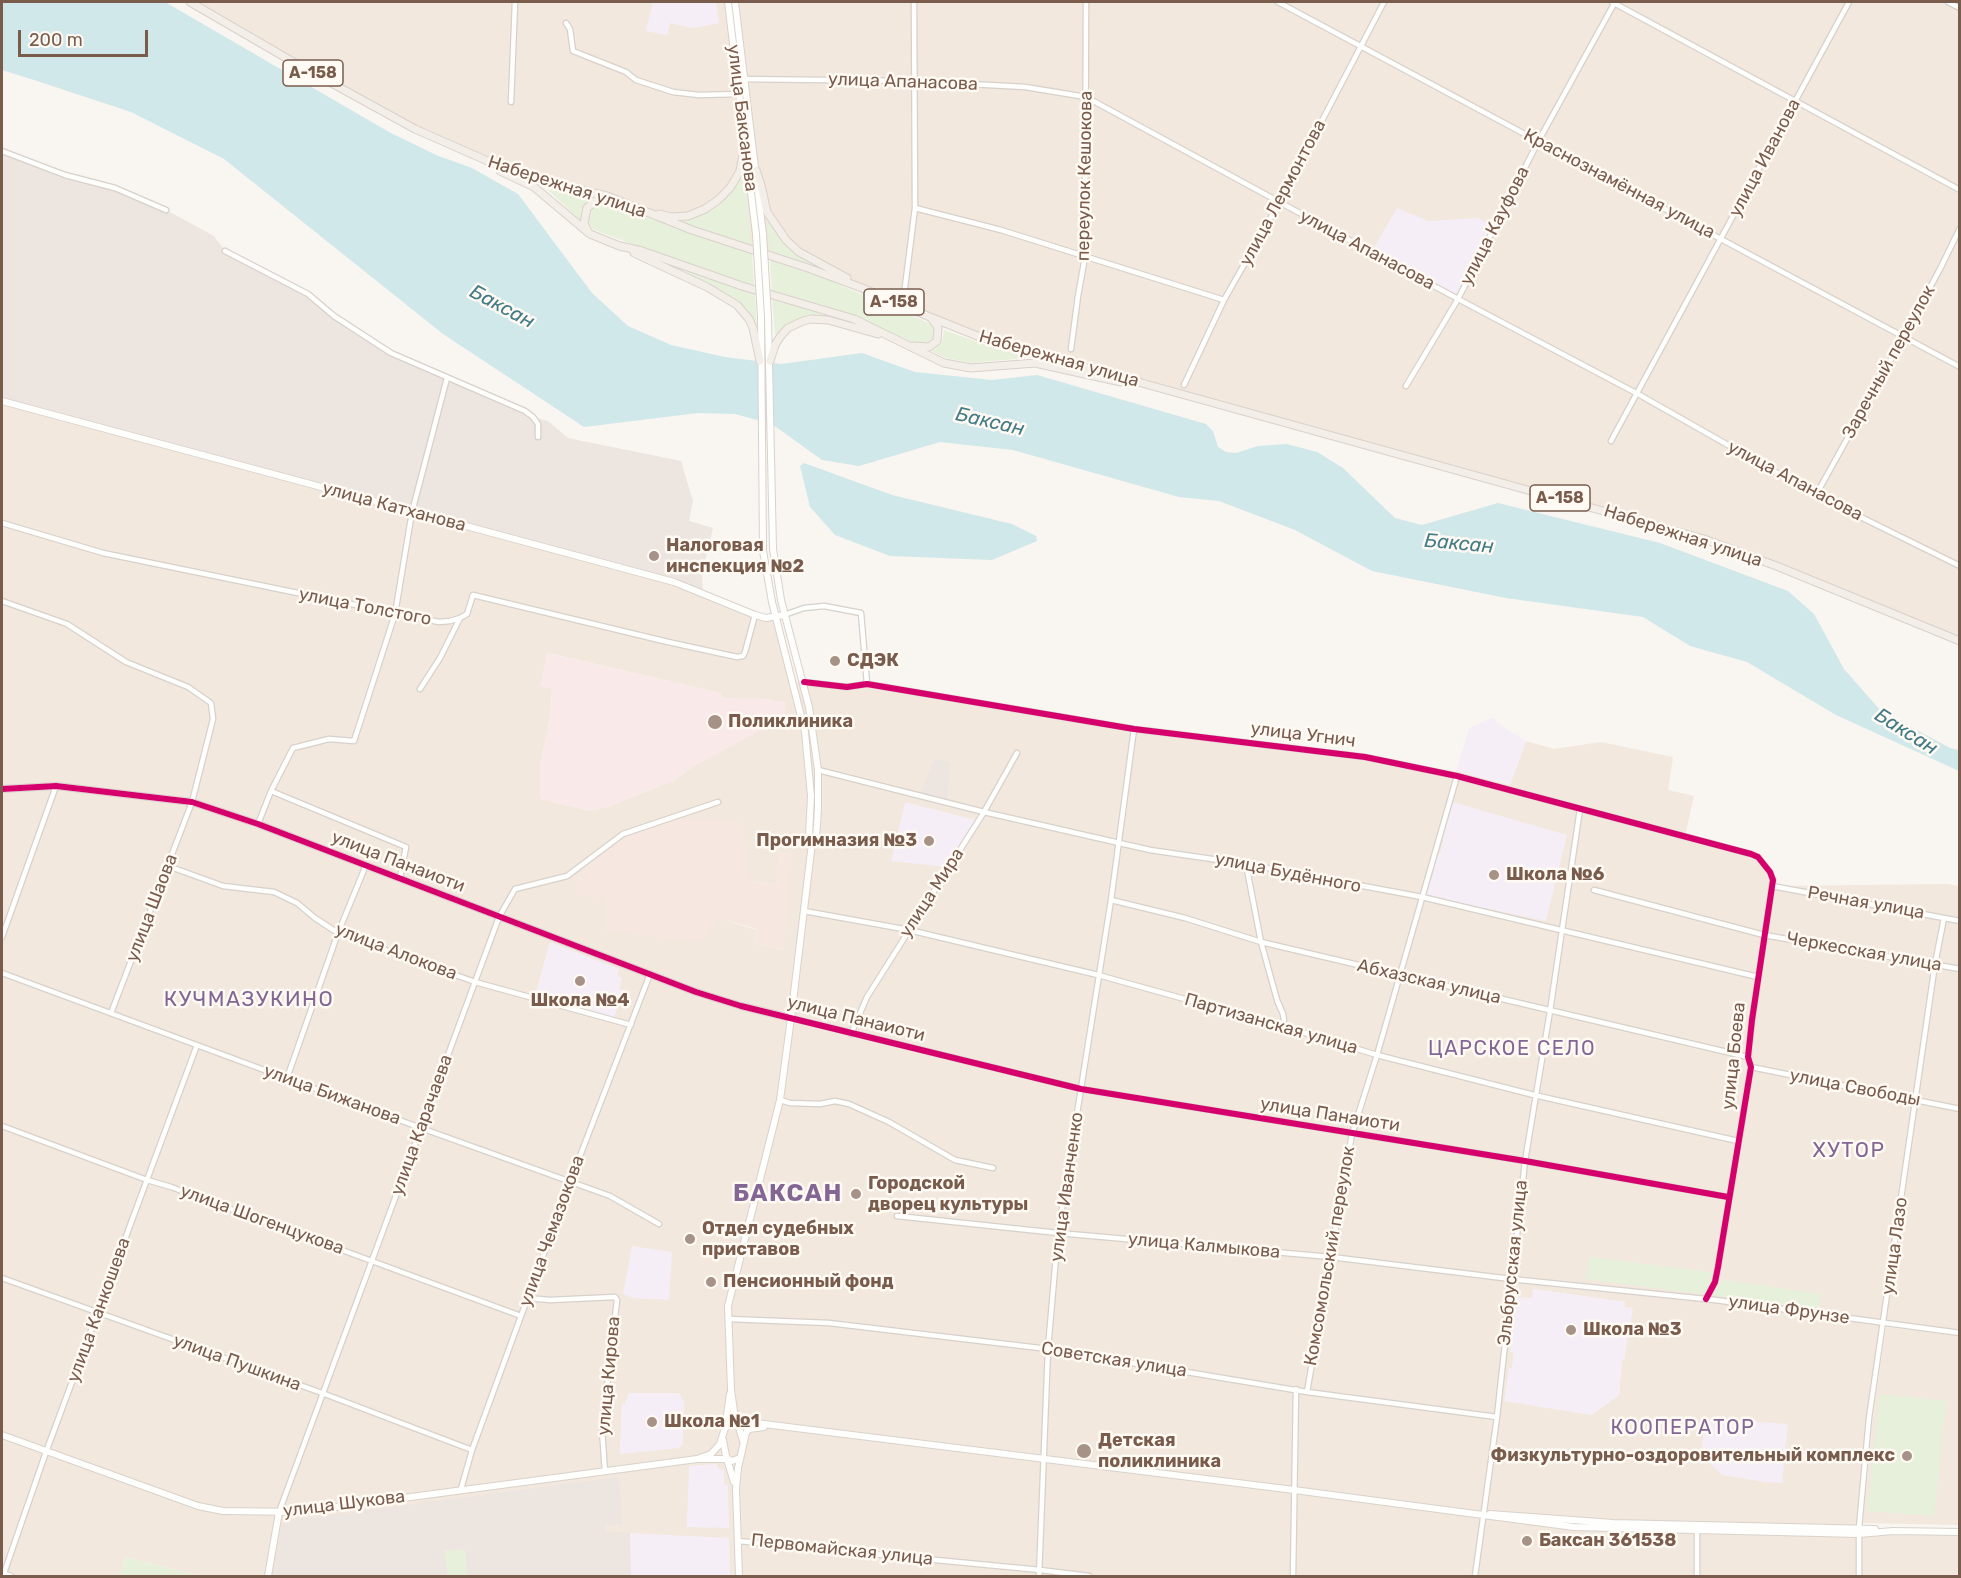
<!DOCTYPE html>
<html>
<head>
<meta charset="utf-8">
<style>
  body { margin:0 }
  #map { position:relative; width:1961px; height:1578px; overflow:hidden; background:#f9f5f0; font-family:Rubik,sans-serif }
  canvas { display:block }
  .frame { position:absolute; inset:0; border:3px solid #7a5c4d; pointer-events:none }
  .scale { position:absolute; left:18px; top:30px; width:130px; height:27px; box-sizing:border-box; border:3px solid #7a5c4d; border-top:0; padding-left:8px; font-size:18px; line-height:21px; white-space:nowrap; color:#7a5c4d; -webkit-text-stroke:4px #fffaf3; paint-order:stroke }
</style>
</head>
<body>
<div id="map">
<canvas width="1961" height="1578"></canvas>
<div class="frame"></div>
<div class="scale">200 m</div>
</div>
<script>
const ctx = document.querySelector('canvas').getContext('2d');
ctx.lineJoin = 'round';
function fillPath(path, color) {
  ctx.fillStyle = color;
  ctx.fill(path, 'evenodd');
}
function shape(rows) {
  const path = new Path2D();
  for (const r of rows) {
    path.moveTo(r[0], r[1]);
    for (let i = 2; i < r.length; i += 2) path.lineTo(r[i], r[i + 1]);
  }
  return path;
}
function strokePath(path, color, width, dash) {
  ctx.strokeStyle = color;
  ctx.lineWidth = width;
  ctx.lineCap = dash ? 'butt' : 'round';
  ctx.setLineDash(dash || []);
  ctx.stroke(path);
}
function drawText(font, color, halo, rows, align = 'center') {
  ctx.font = font + ' Rubik,sans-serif';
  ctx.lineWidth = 5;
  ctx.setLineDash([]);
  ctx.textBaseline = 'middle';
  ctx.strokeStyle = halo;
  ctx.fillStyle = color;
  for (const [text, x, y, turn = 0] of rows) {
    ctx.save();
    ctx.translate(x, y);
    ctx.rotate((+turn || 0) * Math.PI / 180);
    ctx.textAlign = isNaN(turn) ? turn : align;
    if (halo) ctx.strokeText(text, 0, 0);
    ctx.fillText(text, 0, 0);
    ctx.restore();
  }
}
fillPath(shape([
  [190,2,1959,2,1959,641,1732,549,1012,347,862,288,607,196,530,178,439,141],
  [2,401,674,582,755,615,776,617,794,682,847,687,867,684,1134,729,1364,757,1455,775,1456,771,1510,785,1526,741,1554,749,1601,742,1673,757,1668,790,1694,796,1685,836,1758,857,1770,872,1772,886,1947,884,1959,886,1959,1333,1884,1323,1869,1418,1859,1527,1893,1531,1959,1532,1959,1576,201,1576,125,1557,120,1576,2,1576],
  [548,653,720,693,722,698,785,702,776,722,725,748,694,766,673,781,609,806,590,811,541,799,540,766,550,719,552,689],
  [1452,803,1465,904,1460,905,1426,896,1437,855,1440,854,1444,839,1442,837],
  [780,853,783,950,754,943,756,930,719,918,606,930,606,897,751,881,776,885],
  [550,943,619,969,617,974,618,989,623,991,535,996],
  [1533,1289,1625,1302,1624,1307,1632,1309,1624,1360,1622,1360,1619,1395,1591,1415,1509,1368,1512,1369,1514,1352,1510,1352,1532,1299],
  [629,1393,679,1393,620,1454,622,1404,625,1404],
  [716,1464,724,1486,728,1486,688,1527],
  [1886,1327,1959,1336,1959,1525,1863,1523,1873,1417]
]), '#f2e8de');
fillPath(shape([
  [682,818,723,818,742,824,751,881,776,885,780,852,792,853,783,950,754,943,756,929,719,918,701,942,606,931,606,897,576,896,577,877,584,866,638,829]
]), '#f6e8e1');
fillPath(shape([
  [2,151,65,175,115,188,166,210,214,236,225,251,308,294,334,316,391,353,533,417,548,421,568,438,681,461,693,501,689,521,713,528,702,574,703,594,674,582,2,401],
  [935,758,950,763,947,801,921,793],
  [619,1477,622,1524,606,1525,605,1532,630,1533,631,1576,467,1576,465,1550,444,1551,448,1576,272,1576,281,1527,285,1521]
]), '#ede5e0');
fillPath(shape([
  [653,2,716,2,719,23,693,28,670,23,667,35,646,31],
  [1397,208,1428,221,1477,218,1492,225,1458,295,1372,251],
  [1494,717,1497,723,1526,741,1510,785,1456,771,1469,728],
  [905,802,976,820,946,867,891,861],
  [1452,802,1567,835,1546,921,1465,904,1460,905,1426,896,1437,855,1440,854,1444,839,1442,837],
  [550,942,619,969,617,976,622,978,619,989,624,991,614,1018,583,1011,535,997],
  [632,1246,672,1252,669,1300,634,1298,623,1294],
  [1533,1289,1625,1302,1624,1307,1633,1308,1624,1360,1622,1360,1619,1395,1591,1415,1504,1401,1509,1368,1512,1368,1514,1353,1510,1352,1517,1297,1532,1298],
  [629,1393,679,1393,684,1402,683,1444,679,1448,620,1454,622,1404,625,1404],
  [1705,1418,1788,1424,1782,1483,1765,1482,1722,1475,1701,1455],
  [716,1464,717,1468,724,1470,724,1485,728,1486,729,1528,687,1527,689,1466],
  [630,1533,729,1538,730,1576,631,1576]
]), '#f6eef6');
fillPath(shape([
  [547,653,720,693,722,698,771,699,773,701,786,702,784,716,776,722,694,766,673,781,609,806,590,811,549,801,541,799,540,795,540,766,550,719,552,689,540,686]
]), '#fae9e9');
fillPath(shape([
  [742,175,745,176,751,245,679,222,700,216,720,204,728,197],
  [549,189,592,198,584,206,581,221,549,191],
  [603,202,752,253,754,286,661,255,592,229,588,223,588,215,591,208],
  [769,221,787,247,804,259,830,272,770,251,767,222],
  [770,258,819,276,931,324,936,329,934,341,929,345,917,344,848,314,772,292],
  [658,261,755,294,757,325,755,326,746,310,738,303],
  [772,299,821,312,856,323,818,317,778,336,775,334],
  [944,330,994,348,1025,356,1025,358,971,363,946,358,931,351,942,343],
  [1589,1257,1709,1272,1718,1279,1821,1294,1819,1308,1785,1305,1586,1279],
  [1880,1394,1946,1401,1934,1516,1867,1511],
  [465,1550,467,1576,448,1576,444,1551],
  [125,1557,201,1576,120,1576]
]), '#e7f0db');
fillPath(shape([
  [2,2,165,2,389,132,436,155,472,168,518,194,592,293,628,326,671,345,725,357,781,364,862,353,915,372,992,380,1037,375,1206,424,1213,431,1218,447,1226,452,1236,453,1258,446,1287,444,1317,452,1343,468,1395,518,1422,525,1498,503,1660,543,1788,591,1814,614,1844,669,1880,710,1950,748,1959,750,1959,771,1836,715,1747,662,1690,646,1643,617,1506,598,1372,571,1295,530,1219,501,1179,497,1013,450,940,442,859,466,822,460,772,424,735,414,698,413,584,427,443,334,224,159,131,112,34,80,2,70],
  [804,463,892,495,1012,524,1036,536,1037,541,992,560,890,556,835,535,810,507,800,466]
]), '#d0e8ea');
const street = shape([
  [1278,2,1960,367],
  [1612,2,1960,190],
  [1948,2,1960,8],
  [566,23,570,29,573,51,626,72,636,80,673,92,699,95,739,94],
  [736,79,914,81,1025,87,1086,97,1458,299,1638,394,1816,495,1960,566],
  [511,102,515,2],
  [2,151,65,175,115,188,166,210],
  [915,208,1001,230,1224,300],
  [225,251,308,294,334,316,391,353,525,411,533,417,538,424,538,437],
  [904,295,915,208,914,2],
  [1071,349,1078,296,1085,257,1086,2],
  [1184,385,1224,300,1279,203,1384,2],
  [1406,386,1458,299,1539,140,1615,2],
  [1611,441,1849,2],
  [1816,495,1904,336,1941,267,1960,228],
  [2,523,103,553,439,622,450,621,460,618,467,614,473,595,668,642,737,657,743,656,745,652,755,615],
  [2,601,67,624,126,662,188,687,211,703,213,719,192,802,111,1013],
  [784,615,804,608,824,606,861,613,867,684],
  [804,682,847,687,867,684,1134,729,1365,757,1457,776,1751,854,1758,857,1770,872,1773,880,1752,1020,1748,1057,1751,1067,1718,1267,1715,1282,1706,1299],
  [420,689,440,658,460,618],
  [818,770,984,812,1150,850,1246,864,1422,897,1758,977],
  [271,791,406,847,400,878],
  [258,824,271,791,293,748,329,739,354,741,395,614,412,512,447,378],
  [1246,864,1261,942,1277,1000,1283,1014,1284,1020,1282,1026],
  [168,866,223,886,274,892,297,903,315,918,338,933,475,982,631,1025],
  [1772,886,1960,921],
  [1594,890,1764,935,1960,969],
  [1111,900,1185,918,1261,942,1748,1057],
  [804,911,909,930,1098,975,1282,1026,1377,1055,1534,1095,1738,1141],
  [2,937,56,786],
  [2,973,421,1128,610,1196,659,1224],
  [791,1018,1081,1089,1525,1161,1728,1197],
  [851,1034,867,997,984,812,1017,753],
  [1751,1067,1960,1109],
  [287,1078,338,933,366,865],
  [780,1100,790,1103,820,1104,835,1101,849,1104,889,1122,955,1160,993,1168],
  [2,1126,147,1180,171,1187,521,1316],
  [897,1216,1058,1233,1331,1257,1511,1279,1715,1300,1960,1333],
  [2,1278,322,1393,472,1450],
  [527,1298,550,1300,615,1297,617,1300,602,1430,605,1472],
  [729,1319,829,1323,1048,1349,1307,1392,1497,1417],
  [1307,1392,1352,1134,1377,1055,1457,776],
  [461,1489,472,1450,570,1182,650,974],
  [279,1512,499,917,515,889,567,876,623,834,718,802],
  [1697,1530,1697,1576],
  [738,1541,1040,1570,1089,1576],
  [2,1573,11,1576],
  [3,1576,46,1452,197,1045],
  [1039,1576,1048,1349,1058,1233,1111,900,1134,729],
  [1293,1576,1296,1389],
  [1475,1576,1497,1417,1525,1161,1550,1011,1580,809],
  [1859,1576,1859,1528,1869,1418,1935,964,1944,918]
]);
const secondary = shape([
  [728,2,756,234],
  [735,2,763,234],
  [761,317,763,551,772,602,805,732,811,796,809,836,812,843],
  [2,401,674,582,755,615,766,618,784,615],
  [2,789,56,786,192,802,258,824,696,992,741,1006,791,1018],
  [725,1428,732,1423,737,1424,756,1423,1294,1490,1574,1527,1859,1534,1893,1531,1960,1532],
  [2,1435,198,1506,223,1511,298,1512,697,1459,711,1454,720,1444,725,1428,730,1394],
  [723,1440,726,1456,734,1482],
  [743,1441,734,1411,731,1390,728,1306,780,1100,791,1018,812,843,816,836,817,825,818,807,818,770,809,707,781,600,773,549,768,317],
  [698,1459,728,1459,732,1461,740,1458],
  [1490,1514,1613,1523,1875,1529],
  [268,1576,279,1512],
  [739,1576,736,1489,738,1468,746,1433,749,1429,764,1427]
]);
const primary = shape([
  [190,2,295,63,415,129,508,170,563,186,607,196,692,230,808,268,862,288,930,317,980,337,1012,347,1704,539,1779,567,1960,641],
  [756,170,761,185,767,212,786,240,799,252,847,278],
  [500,171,534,187,590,234,622,247],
  [659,214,671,217,688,216,705,209,718,200,730,188,740,171,745,142],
  [588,232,584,223,587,208,595,201,610,199],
  [620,246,642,251,742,286,854,319,944,363,971,368,1035,363,1121,382],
  [634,253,707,287,737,305,749,319,753,328,760,361],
  [913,346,929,347,937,341,938,327,931,318],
  [770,361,775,345,780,337,788,328,803,321,811,319,828,320,878,334]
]);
strokePath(street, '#d7d1cb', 7);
strokePath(secondary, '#d9d2cb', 8);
strokePath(primary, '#dad1cc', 9);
strokePath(street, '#fefefd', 4.5);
strokePath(secondary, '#fefefd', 6);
strokePath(primary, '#f3eee8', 7);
const secondaryBridge = shape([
  [756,234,761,317],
  [763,234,768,317]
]);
strokePath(secondaryBridge, '#d9d2cb', 8, []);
strokePath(secondaryBridge, '#fefefd', 6);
strokePath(shape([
  [804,682,847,687,867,684,1134,729,1365,757,1457,776,1751,854,1758,857,1770,872,1773,880,1752,1020,1748,1057,1751,1067,1718,1267,1715,1282,1706,1299],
  [2,789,56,786,192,802,258,824,696,992,741,1006,1081,1089,1525,1161,1728,1197]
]), '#d6006c', 6);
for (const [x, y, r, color] of [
  [654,556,6,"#a69286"],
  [835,661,6,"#a69286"],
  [715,722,8,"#a69286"],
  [929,841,6,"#a69286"],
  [1494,875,6,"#a69286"],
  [580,981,6,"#a69286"],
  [856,1194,6,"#a69286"],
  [690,1239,6,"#a69286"],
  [711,1282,6,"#a69286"],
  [1571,1330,6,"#a69286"],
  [652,1422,6,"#a69286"],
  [1084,1451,8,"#a69286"],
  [1907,1456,6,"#a69286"],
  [1527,1541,6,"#a69286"]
]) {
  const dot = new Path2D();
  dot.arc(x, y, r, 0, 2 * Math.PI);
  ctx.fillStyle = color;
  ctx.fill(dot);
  strokePath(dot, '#fffaf3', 2);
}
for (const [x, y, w] of [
  [313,73,60],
  [894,302,60],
  [1560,498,60]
]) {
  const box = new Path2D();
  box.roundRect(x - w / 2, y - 13, w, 26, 4.5);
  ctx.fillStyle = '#fffaf3';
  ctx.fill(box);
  strokePath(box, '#7a5c4d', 1.5);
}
drawText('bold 16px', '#7a5c4d', null, [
  ["А-158",313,73],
  ["А-158",894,302],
  ["А-158",1560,498]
]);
drawText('18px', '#7a5c4d', '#fffaf3', [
  ["улица Апанасова",903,82,2],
  ["улица Баксанова",742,118,83],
  ["улица Иванова",1765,158,-62],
  ["переулок Кешокова",1085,176,-89],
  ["Краснознамённая улица",1619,184,28],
  ["Набережная улица",567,187,18],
  ["улица Лермонтова",1283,193,-62],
  ["улица Кауфова",1495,226,-63],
  ["улица Апанасова",1367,250,28],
  ["Набережная улица",1059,359,16],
  ["Заречный переулок",1889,362,-61],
  ["улица Апанасова",1795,481,28],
  ["улица Катханова",394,507,15],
  ["Набережная улица",1683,536,18],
  ["улица Толстого",365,607,11],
  ["улица Угнич",1303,735,7],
  ["улица Панаиоти",398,862,21],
  ["улица Будённого",1288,873,11],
  ["улица Мира",932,893,-57],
  ["Речная улица",1866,903,10],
  ["улица Шаова",152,908,-69],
  ["улица Алокова",396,952,21],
  ["Черкесская улица",1864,952,10],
  ["Абхазская улица",1429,982,13],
  ["улица Панаиоти",856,1019,14],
  ["Партизанская улица",1271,1024,16],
  ["улица Боева",1734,1056,-84],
  ["улица Свободы",1855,1088,11],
  ["улица Бижанова",332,1095,20],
  ["улица Панаиоти",1330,1115,9],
  ["улица Карачаева",422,1125,-70],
  ["улица Иванченко",1067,1187,-82],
  ["улица Шогенцукова",262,1220,20],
  ["улица Чемазокова",552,1231,-70],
  ["улица Калмыкова",1204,1246,5],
  ["улица Лазо",1895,1246,-82],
  ["Комсомольский переулок",1330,1256,-80],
  ["Эльбрусская улица",1513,1263,-84],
  ["улица Канкошева",99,1310,-70],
  ["улица Фрунзе",1789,1310,8],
  ["Советская улица",1114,1360,9],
  ["улица Пушкина",237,1363,20],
  ["улица Кирова",609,1376,-85],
  ["улица Шукова",344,1504,-7],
  ["Первомайская улица",842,1550,6]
]);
drawText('bold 18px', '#7a5c4d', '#fffaf3', [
  ["Налоговая",666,546],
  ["инспекция №2",666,567],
  ["СДЭК",847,661],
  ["Поликлиника",728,722],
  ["Прогимназия №3",917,841,"right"],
  ["Школа №6",1506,875],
  ["Школа №4",580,1001,"center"],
  ["Городской",868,1184],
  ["дворец культуры",868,1205],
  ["Отдел судебных",702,1229],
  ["приставов",702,1250],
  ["Пенсионный фонд",723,1282],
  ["Школа №3",1583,1330],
  ["Школа №1",664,1422],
  ["Детская",1098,1441],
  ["поликлиника",1098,1462],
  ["Физкультурно-оздоровительный комплекс",1895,1456,"right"],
  ["Баксан 361538",1539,1541]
], 'left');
drawText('italic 20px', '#437c86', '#fffaf3', [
  ["Баксан",502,307,28],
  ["Баксан",990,422,13],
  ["Баксан",1459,544,5],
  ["Баксан",1906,732,32]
]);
ctx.letterSpacing = '1.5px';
drawText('20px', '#846695', '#fffaf3', [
  ["ЦАРСКОЕ СЕЛО",1512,1049],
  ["КООПЕРАТОР",1683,1428]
]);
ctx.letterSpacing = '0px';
ctx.letterSpacing = '1.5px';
drawText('21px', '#846695', '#fffaf3', [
  ["КУЧМАЗУКИНО",249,1000],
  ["ХУТОР",1849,1151]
]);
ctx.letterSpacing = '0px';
ctx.letterSpacing = '1.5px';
drawText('bold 24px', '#846695', '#fffaf3', [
  ["БАКСАН",788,1194]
]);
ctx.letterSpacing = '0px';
</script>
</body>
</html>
